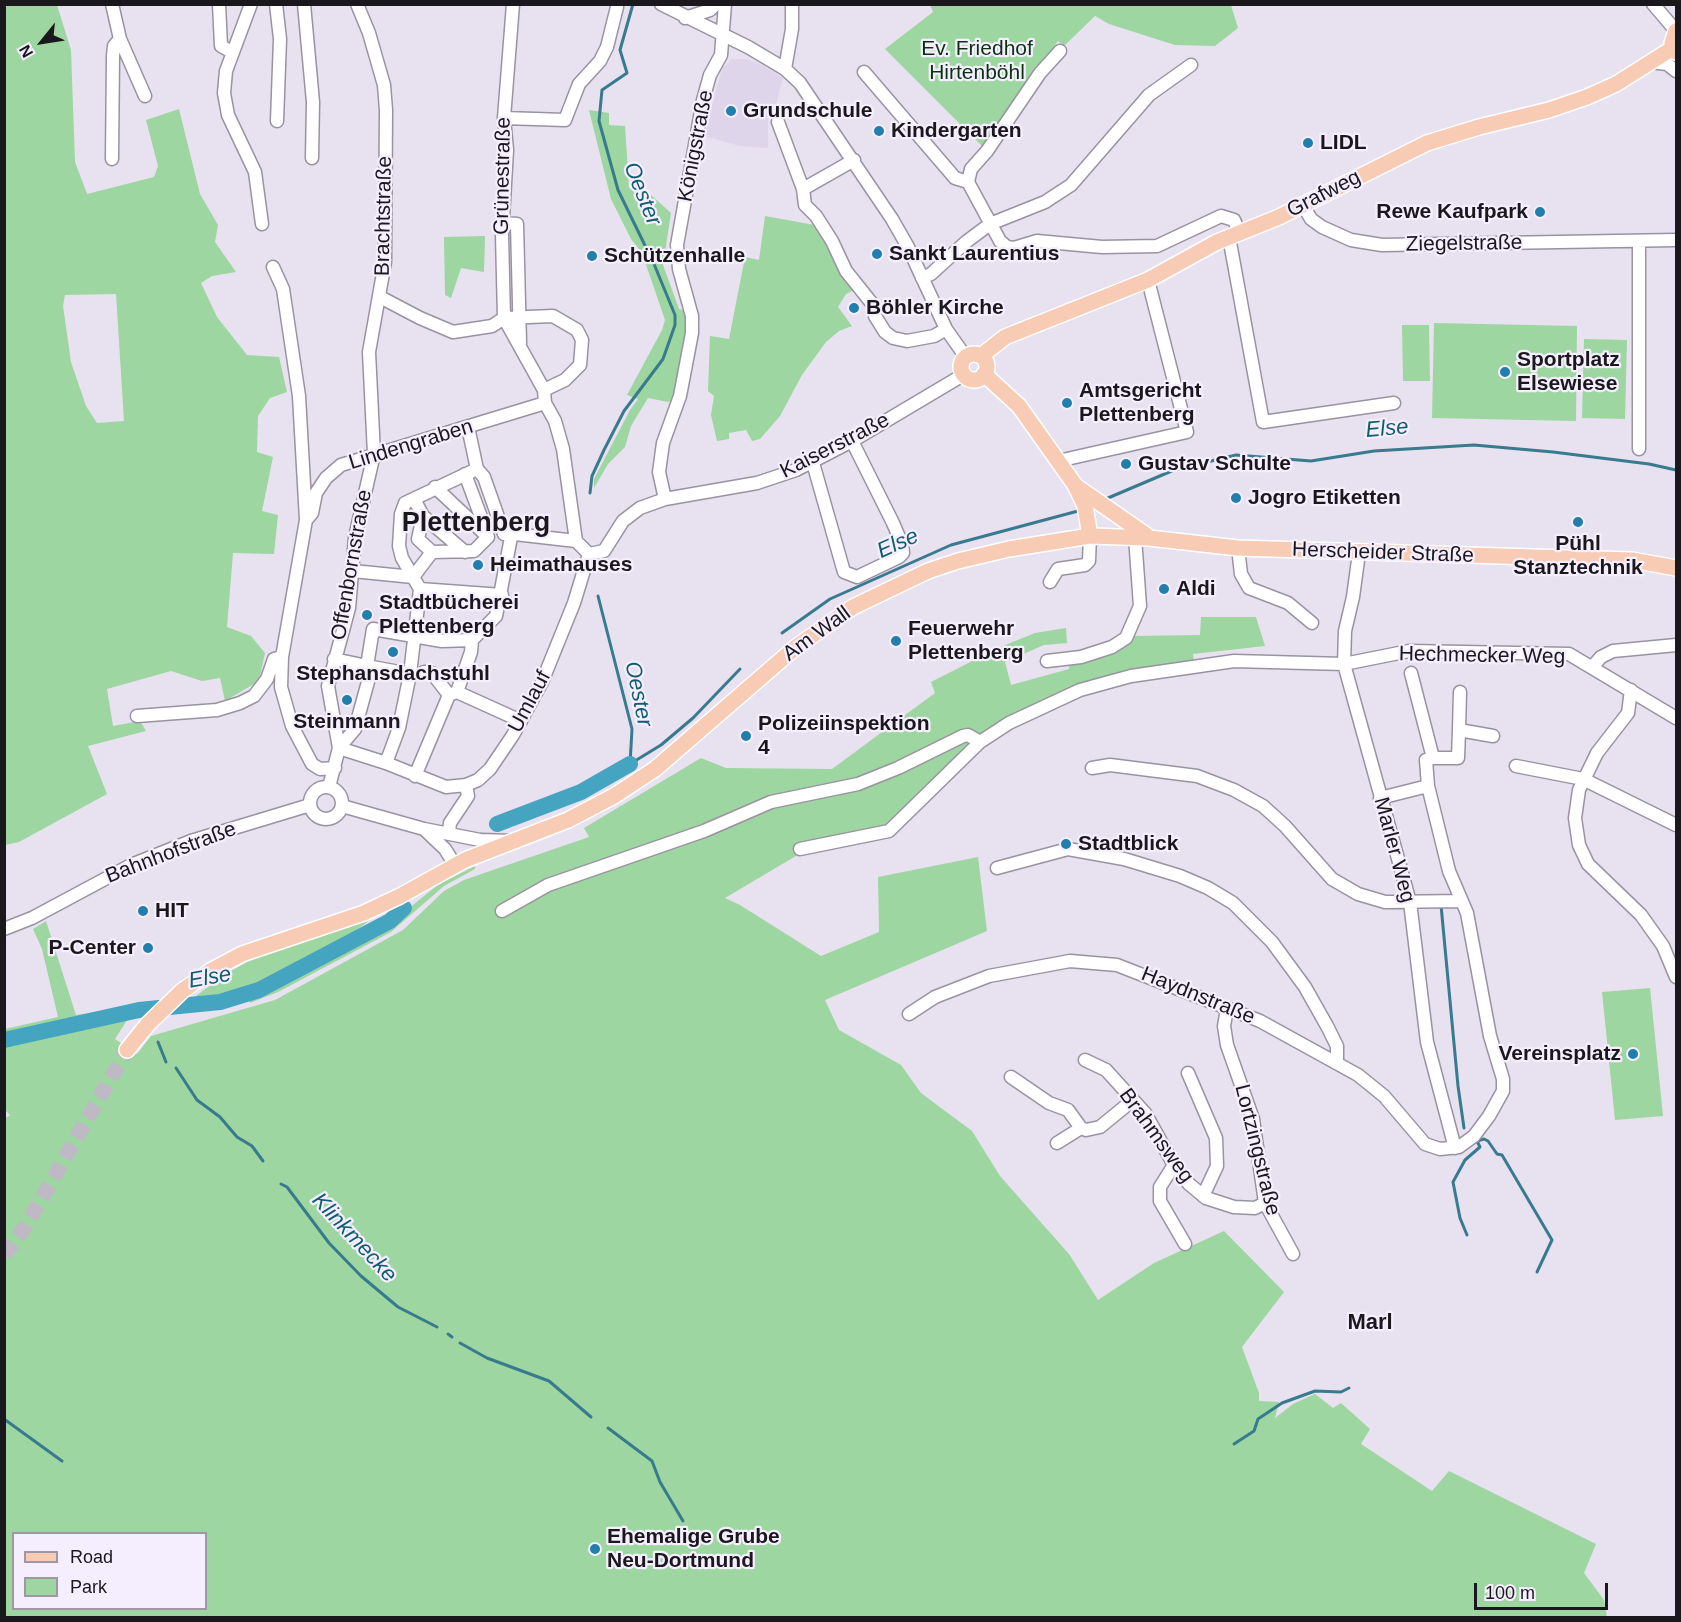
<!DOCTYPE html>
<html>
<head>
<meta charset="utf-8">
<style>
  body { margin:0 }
  #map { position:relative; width:1681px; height:1622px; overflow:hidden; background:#e8e1f0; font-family:Arial,sans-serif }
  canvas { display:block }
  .frame { position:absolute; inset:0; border:6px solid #1a171d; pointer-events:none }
  .legend { position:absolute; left:12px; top:1532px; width:195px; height:78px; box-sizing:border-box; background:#f5eefe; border:2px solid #9d98a4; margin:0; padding:8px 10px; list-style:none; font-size:18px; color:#1a171d }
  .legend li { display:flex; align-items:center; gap:12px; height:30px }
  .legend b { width:30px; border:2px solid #9d98a4 }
  .north { position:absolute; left:12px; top:12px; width:60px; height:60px; -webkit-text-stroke:4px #f5eefe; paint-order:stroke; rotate:240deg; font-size:16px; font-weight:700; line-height:24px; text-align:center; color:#1a171d }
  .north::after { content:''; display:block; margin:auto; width:21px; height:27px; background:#1a171d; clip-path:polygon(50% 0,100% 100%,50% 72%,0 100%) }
  .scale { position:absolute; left:1474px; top:1583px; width:134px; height:27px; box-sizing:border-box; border:3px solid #1a171d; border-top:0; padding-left:8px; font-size:18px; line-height:21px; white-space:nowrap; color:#1a171d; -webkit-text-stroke:4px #f5eefe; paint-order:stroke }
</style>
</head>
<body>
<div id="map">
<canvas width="1681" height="1622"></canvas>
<div class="frame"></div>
<ul class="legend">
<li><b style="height:8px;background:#f8cbb4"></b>Road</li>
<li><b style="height:16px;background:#9dd6a0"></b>Park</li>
</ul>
<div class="north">N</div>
<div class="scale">100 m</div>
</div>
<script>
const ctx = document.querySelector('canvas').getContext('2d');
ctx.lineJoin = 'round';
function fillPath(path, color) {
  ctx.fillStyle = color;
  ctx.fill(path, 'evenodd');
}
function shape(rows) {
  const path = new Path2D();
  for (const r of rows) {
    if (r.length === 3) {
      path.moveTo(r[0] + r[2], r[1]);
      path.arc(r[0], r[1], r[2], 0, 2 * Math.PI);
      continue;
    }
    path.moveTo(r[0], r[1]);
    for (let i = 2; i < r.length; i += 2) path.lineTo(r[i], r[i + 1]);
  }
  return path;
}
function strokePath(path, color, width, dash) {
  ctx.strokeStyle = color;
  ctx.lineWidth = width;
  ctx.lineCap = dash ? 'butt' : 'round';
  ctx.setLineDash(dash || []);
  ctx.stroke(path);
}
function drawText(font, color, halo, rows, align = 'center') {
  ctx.font = font + ' Arial,sans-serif';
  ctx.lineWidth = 4.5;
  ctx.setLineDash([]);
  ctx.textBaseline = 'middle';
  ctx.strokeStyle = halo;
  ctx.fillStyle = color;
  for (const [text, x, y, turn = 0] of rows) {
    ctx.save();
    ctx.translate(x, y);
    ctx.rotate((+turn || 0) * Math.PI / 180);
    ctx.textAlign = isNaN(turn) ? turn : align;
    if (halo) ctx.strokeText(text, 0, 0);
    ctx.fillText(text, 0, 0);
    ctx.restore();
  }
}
fillPath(shape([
  [732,59,746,59,760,64,783,78,775,109,768,116,768,148,740,146,704,136,722,68]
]), '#dfd5eb');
fillPath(shape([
  [4,5,57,5,71,50,75,162,87,194,154,177,158,166,146,120,179,109,200,194,218,225,215,242,236,272,212,276,201,283,217,317,247,355,279,357,287,392,270,398,258,416,257,452,273,457,262,511,278,515,274,554,233,553,227,627,251,636,265,653,259,681,225,701,220,678,202,681,171,671,107,689,113,726,140,721,146,731,88,746,107,794,19,842,5,845],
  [116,294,124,421,97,423,86,406,71,362,63,306,65,295],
  [930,5,1231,5,1238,28,1215,46,1175,45,1109,24,1095,16,1064,46,1058,41,985,149,885,49,933,12],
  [589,110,609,113,609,125,625,126,629,188,636,192,651,195,671,213,663,265,679,309,686,311,687,322,677,399,668,402,648,398,631,426,625,447,608,464,594,488,594,479,630,410,638,399,627,395,662,330,665,320,642,253,631,239,611,199],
  [765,216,820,226,856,289,846,294,838,307,852,326,839,331,826,342,802,375,780,416,760,439,752,441,746,430,729,433,729,439,717,441,711,415,714,396,708,391,710,336,729,339,745,257,759,260],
  [485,236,484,272,461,268,451,298,445,295,444,237],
  [1434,323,1577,326,1576,421,1432,418],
  [1402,325,1429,325,1430,381,1403,381],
  [1584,339,1627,340,1625,419,1582,418],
  [1201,617,1256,617,1265,646,1193,654,1195,668,1131,676,1009,723,889,831,811,847,725,898,740,905,821,956,879,932,878,877,978,857,987,931,825,1000,839,1030,901,1065,921,1093,972,1131,1000,1176,1069,1254,1098,1300,1154,1263,1224,1231,1284,1292,1242,1347,1259,1393,1259,1401,1279,1402,1275,1418,1293,1404,1315,1394,1333,1408,1341,1403,1370,1429,1361,1444,1432,1491,1449,1471,1596,1544,1584,1573,1604,1600,1607,1617,5,1617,4,1119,10,1115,5,1110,5,1029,58,1017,42,949,33,929,46,921,76,1015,136,1006,115,1039,137,1054,151,1036,275,1000,403,930,444,891,464,880,589,837,584,828,701,758,726,768,832,769,935,693,931,682,998,648,1035,633,1066,628,1067,643,1044,645,1005,662,1011,685,1069,669,1069,663,1133,636,1200,635],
  [14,1534,206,1534,206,1608,14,1608],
  [475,866,475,869,444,886,391,932,278,992,250,1003,249,1000,265,995,372,938,439,884],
  [373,918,330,949,265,982,188,1002,224,975,254,958],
  [1650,988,1663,1116,1615,1120,1602,992]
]), '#9dd6a0');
strokePath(shape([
  [590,493,592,476,604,450,624,411,663,359,675,325,675,315,654,264,618,190,599,121,602,90,627,73,620,50,633,4],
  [1108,498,1174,470,1236,455,1311,461,1374,451,1474,445,1553,452,1649,464,1676,470],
  [598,596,632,729,630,764],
  [782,633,830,599,951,545,1078,511],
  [630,764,661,745,693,718,740,669],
  [1441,905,1458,1086,1464,1128],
  [158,1042,166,1062],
  [176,1068,197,1100,220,1117,237,1137,252,1146,263,1161],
  [281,1184,287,1187,329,1243,361,1276,398,1307,437,1327],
  [1467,1235,1460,1218,1453,1182,1465,1160,1480,1147,1477,1141,1484,1139,1488,1141,1497,1154,1502,1155,1552,1240,1537,1272],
  [448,1334,452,1337],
  [460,1343,487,1358,549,1381,591,1417],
  [4,1419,62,1461],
  [608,1428,652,1461,660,1482,683,1521],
  [1234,1444,1254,1431,1258,1419,1282,1403,1315,1391,1341,1392,1349,1388]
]), '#387a8e', 3);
strokePath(shape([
  [497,824,581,792,630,764],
  [4,1040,139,1010,220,1002,259,990,390,921,404,908]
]), '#45a4bf', 16);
strokePath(shape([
  [4,1255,24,1229,127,1050]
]), '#bfb9c6', 15, [15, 8]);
const minor = shape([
  [112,4,120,39,145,96],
  [219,4,221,46,232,52],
  [251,4,226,71,224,93,228,115,255,172,262,224],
  [276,4,280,39,277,121],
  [304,4,313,102,312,158],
  [513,4,504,118,507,150,502,235,504,318,544,390,545,403,555,421,563,449,576,541,589,554],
  [661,4,748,47,785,69,800,83,892,219,908,247,946,329,965,356],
  [1653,4,1676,31],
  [685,18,710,10,716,4],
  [1060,51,1040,73,987,151,971,169,968,182,1000,241,1007,247,1014,248,1037,241,1102,247,1157,246,1221,216,1234,220,1239,232],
  [1650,62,1667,64,1676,71],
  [785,69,792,29,792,4],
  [864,72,955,178,968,182],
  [504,118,565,120,579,84,600,61,607,47,617,7],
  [778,122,803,189],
  [112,159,113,56,114,46,120,39],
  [854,160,803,189,805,205,816,216,832,241,846,271,874,306,875,316,885,332,893,338,907,341,934,336,946,329],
  [1303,205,1311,219,1322,227,1351,240,1382,245,1676,240],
  [503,223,517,224,520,343],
  [1229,237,1263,422,1394,403],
  [273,267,283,289,299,396,306,520,282,657,281,687,292,726,312,764,320,769,335,768],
  [922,278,931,274,966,242,990,224,1045,202,1071,185,1149,95,1191,65],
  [380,297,420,318,453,332,492,326,504,318],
  [504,318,553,316,577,330,582,340,580,365,565,380,544,390],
  [468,427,477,469,484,477,504,534],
  [1639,449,1639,241],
  [1058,461,1187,432,1148,280],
  [813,463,844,572,857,577,899,557,903,553,902,544,893,523,852,441],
  [465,474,487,533],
  [435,487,488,537],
  [414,499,423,516,418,539,432,552,474,551,488,537],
  [665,499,659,472,663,443,680,396,692,333,692,316,679,269,677,245,703,100,710,75,721,55,725,4],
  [423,516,465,552],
  [306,520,312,513,316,493,326,478,341,465,545,403],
  [506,533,576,541],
  [1238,548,1241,574,1249,588,1288,603,1312,623],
  [1359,553,1353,597,1345,631,1344,664,1410,902,1427,1042,1455,1148],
  [589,554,604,551,623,521,640,508,665,499,757,483,796,470,852,441,963,375],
  [353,571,413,577],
  [413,577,432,552],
  [1050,582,1058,569,1085,565,1089,561,1090,536],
  [420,589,502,595],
  [334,659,367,666],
  [1047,661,1081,657,1112,647,1126,638,1140,606,1135,537],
  [1593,666,1601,657,1613,651,1676,645],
  [424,672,432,673,449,695],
  [1411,673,1433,758,1458,758,1459,730],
  [410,674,367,666,373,629,442,641,472,640,496,616,512,532],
  [1631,690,1628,713,1597,753,1579,790,1575,818,1579,845,1588,864,1641,915,1663,946,1676,977],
  [457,692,521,721],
  [457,692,471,652,472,640],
  [1460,692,1459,730,1493,736],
  [137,716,217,710,240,703,254,696,267,679,274,659,282,657],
  [339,748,386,763,446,787,466,785,478,780,490,769,513,735,542,682,574,603,589,554],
  [339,748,355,729,372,667],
  [386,763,399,728,410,674,420,589,402,558,399,546,401,514,405,503,477,469],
  [1516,766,1583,779,1676,825],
  [1092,768,1110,765,1197,776,1234,790,1263,806,1285,826,1332,879,1358,894,1385,902,1461,901],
  [415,776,449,695,457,692],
  [326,803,16],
  [329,787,339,748,328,686,349,608,355,537,374,454,369,352,385,262,386,110,384,85,369,33,357,4],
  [1380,798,1428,786],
  [342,806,424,829,480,840,512,841],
  [424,829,445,849,455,865],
  [449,832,450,823,468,796,466,785],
  [800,849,889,831,980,742,1009,723,1080,690,1131,676,1234,661,1344,664,1409,651,1569,654,1676,718],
  [997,868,1068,849,1124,859,1180,876,1208,888,1233,903,1272,942,1305,987,1327,1026,1337,1046,1337,1063],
  [502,911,548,885,704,831,771,802,858,784,898,768,963,736,968,735,980,742],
  [4,929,32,918,131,865,191,841,310,805],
  [1227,1009,1224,1026,1227,1045,1253,1119,1265,1203,1293,1254],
  [909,1014,935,997,989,976,1070,961,1117,965,1260,1021,1358,1075,1384,1096,1425,1144,1440,1149,1459,1147,1474,1136,1489,1116,1503,1091,1503,1079,1490,1036,1467,913,1449,871,1428,786,1426,760,1433,758],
  [1085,1060,1106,1070,1145,1113,1174,1165,1189,1184,1206,1198,1234,1207,1255,1208,1265,1203],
  [1188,1073,1216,1138,1217,1166,1203,1196],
  [1011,1077,1049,1103,1068,1110,1081,1128,1086,1130,1100,1127,1133,1100],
  [1057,1143,1081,1128],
  [1174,1165,1160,1187,1160,1201,1185,1244]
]);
const major = shape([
  [1676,31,1672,43,1676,52],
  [974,367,13],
  [981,356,1005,337,1148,280,1217,242,1279,217,1427,143,1479,127,1549,110,1587,97,1616,84,1673,48],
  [984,374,1019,406,1075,485,1085,506,1090,536],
  [1077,487,1146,535],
  [127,1050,148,1024,182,991,212,970,242,954,364,913,400,896,465,860,568,820,614,796,655,769,796,647,853,607,928,571,958,561,1009,549,1090,536,1149,538,1238,548,1632,560,1676,568]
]);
strokePath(minor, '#9993a1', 15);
strokePath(major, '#fff', 18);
strokePath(minor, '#fff', 12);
strokePath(major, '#f8cbb4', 15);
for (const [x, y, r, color] of [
  [731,111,6,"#227fac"],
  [879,131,6,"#227fac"],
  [1308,143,6,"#227fac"],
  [1540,212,6,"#227fac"],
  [877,254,6,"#227fac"],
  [592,256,6,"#227fac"],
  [854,308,6,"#227fac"],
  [1505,372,6,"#227fac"],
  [1067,403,6,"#227fac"],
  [1126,464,6,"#227fac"],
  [1236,498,6,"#227fac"],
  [1578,522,6,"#227fac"],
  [478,565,6,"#227fac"],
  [1164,589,6,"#227fac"],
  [367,615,6,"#227fac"],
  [896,641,6,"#227fac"],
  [393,652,6,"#227fac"],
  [347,700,6,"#227fac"],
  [746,736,6,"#227fac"],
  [1066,844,6,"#227fac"],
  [143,911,6,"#227fac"],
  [148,948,6,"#227fac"],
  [1633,1054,6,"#227fac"],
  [595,1549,6,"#227fac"]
]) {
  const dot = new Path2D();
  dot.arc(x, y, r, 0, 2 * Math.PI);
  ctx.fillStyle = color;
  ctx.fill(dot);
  strokePath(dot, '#f5eefe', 2);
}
drawText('21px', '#093310', '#f5eefe', [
  ["Ev. Friedhof",977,49],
  ["Hirtenböhl",977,73]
]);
drawText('bold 21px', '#1a171d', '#f5eefe', [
  ["Grundschule",743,111],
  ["Kindergarten",891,131],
  ["LIDL",1320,143],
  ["Rewe Kaufpark",1528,212,"right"],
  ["Sankt Laurentius",889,254],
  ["Schützenhalle",604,256],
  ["Böhler Kirche",866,308],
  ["Sportplatz",1517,360],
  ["Elsewiese",1517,384],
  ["Amtsgericht",1079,391],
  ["Plettenberg",1079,415],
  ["Gustav Schulte",1138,464],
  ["Jogro Etiketten",1248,498],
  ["Pühl",1578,544,"center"],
  ["Stanztechnik",1578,568,"center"],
  ["Heimathauses",490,565],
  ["Aldi",1176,589],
  ["Stadtbücherei",379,603],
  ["Plettenberg",379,627],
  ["Feuerwehr",908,629],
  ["Plettenberg",908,653],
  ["Stephansdachstuhl",393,674,"center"],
  ["Steinmann",347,722,"center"],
  ["Polizeiinspektion",758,724],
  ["4",758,748],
  ["Stadtblick",1078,844],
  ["HIT",155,911],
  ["P-Center",136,948,"right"],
  ["Vereinsplatz",1621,1054,"right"],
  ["Ehemalige Grube",607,1537],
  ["Neu-Dortmund",607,1561]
], 'left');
drawText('21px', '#1a171d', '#f5eefe', [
  ["Königstraße",696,146,-79],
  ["Grünestraße",503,176,-89],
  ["Grafweg",1324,194,-27],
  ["Brachtstraße",384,216,-89],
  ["Ziegelstraße",1464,244,-1],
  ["Lindengraben",411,445,-17],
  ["Kaiserstraße",835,446,-27],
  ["Herscheider Straße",1383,553,2],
  ["Offenbornstraße",352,565,-80],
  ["Am Wall",817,634,-36],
  ["Hechmecker Weg",1482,656,1],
  ["Umlauf",530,702,-62],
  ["Marler Weg",1394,850,75],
  ["Bahnhofstraße",171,853,-21],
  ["Haydnstraße",1198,996,22],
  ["Brahmsweg",1156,1136,54],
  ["Lortzingstraße",1257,1150,76]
]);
drawText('italic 22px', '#105d71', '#f5eefe', [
  ["Oester",642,194,68],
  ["Else",1387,429,-5],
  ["Else",898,544,-24],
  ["Oester",638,694,78],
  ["Else",210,978,-10],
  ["Klinkmecke",354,1238,47]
]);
drawText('bold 22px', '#1a171d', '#f5eefe', [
  ["Marl",1370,1323]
]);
drawText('bold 27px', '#1a171d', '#f5eefe', [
  ["Plettenberg",476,524]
]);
</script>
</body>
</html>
